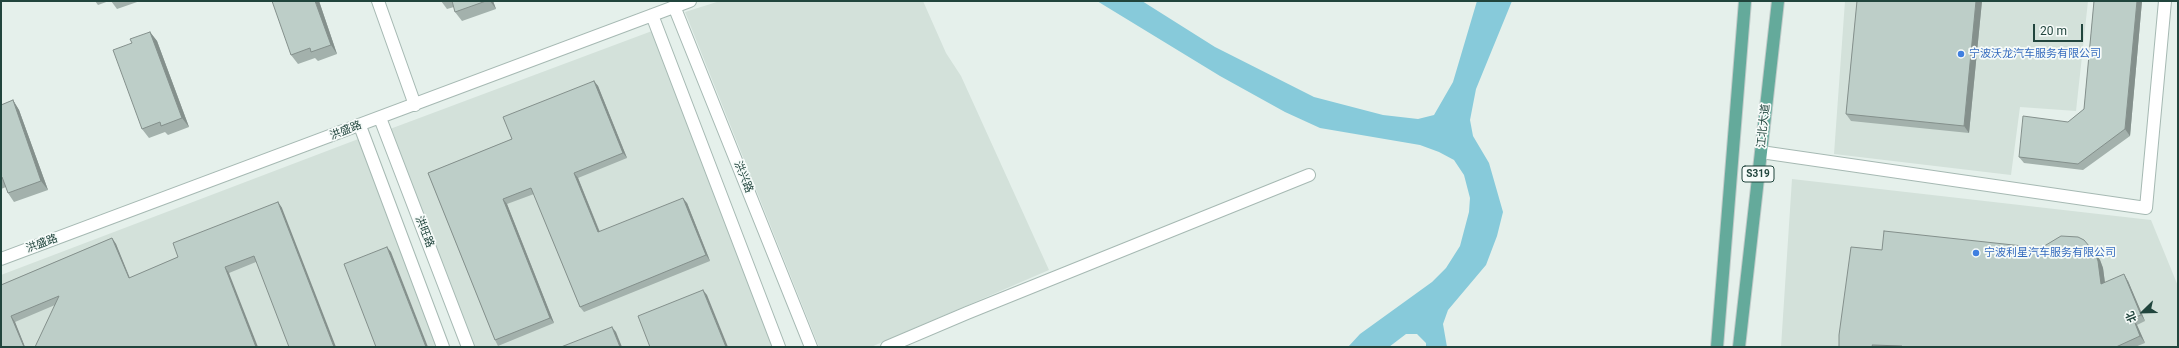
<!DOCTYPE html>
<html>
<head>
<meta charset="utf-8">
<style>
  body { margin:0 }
  #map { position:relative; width:2179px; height:348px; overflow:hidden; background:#e5f0eb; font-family:Roboto,"Noto Sans SC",sans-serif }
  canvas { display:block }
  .frame { position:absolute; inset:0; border:2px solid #21453d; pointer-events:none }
  .north { position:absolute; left:2123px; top:292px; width:40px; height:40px; -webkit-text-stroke:3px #f6fbf9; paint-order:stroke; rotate:247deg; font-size:11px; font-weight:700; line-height:16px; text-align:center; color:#21453d }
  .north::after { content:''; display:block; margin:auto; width:14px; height:18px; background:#21453d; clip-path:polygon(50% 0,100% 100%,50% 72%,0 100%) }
  .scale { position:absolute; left:2033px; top:24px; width:50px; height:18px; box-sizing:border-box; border:2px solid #21453d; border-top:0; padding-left:5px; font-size:12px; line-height:14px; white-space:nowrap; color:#21453d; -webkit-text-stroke:3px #f6fbf9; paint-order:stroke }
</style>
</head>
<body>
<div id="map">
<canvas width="2179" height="348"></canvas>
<div class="frame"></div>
<div class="north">北</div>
<div class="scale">20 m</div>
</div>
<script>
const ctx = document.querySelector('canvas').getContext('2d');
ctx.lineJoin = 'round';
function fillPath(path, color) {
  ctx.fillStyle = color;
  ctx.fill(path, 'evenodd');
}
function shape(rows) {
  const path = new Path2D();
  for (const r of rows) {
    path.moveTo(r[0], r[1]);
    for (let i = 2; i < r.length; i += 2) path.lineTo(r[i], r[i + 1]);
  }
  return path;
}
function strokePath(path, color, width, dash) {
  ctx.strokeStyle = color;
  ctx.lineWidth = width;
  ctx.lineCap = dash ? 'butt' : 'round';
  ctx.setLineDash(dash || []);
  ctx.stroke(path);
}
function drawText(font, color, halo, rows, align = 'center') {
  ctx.font = font + ' Roboto,"Noto Sans SC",sans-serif';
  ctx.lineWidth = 3.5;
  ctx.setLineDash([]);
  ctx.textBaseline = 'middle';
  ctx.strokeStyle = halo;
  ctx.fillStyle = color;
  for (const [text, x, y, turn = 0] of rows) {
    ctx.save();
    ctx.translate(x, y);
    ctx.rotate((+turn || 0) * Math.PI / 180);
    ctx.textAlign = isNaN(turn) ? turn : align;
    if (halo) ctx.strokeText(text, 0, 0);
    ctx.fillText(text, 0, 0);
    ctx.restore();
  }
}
fillPath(shape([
  [720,1,923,1,946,53,961,76,1049,270,871,347,819,347,685,12],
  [1845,1,2088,1,2076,111,2020,107,2011,175,1834,154],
  [652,31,773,347,473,347,390,129],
  [361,138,438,347,1,347,1,275],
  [1792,179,2151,220,2178,286,2178,347,1781,347]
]), '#d3e1da');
fillPath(shape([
  [1097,1,1142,1,1215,47,1314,97,1383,115,1418,119,1434,115,1453,82,1477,1,1512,1,1476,89,1470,120,1473,136,1489,163,1503,212,1497,236,1486,265,1448,310,1443,324,1447,347,1426,347,1426,343,1417,334,1406,334,1389,347,1348,347,1360,334,1432,282,1446,268,1460,246,1469,212,1470,198,1464,175,1454,160,1439,152,1420,145,1320,128,1285,112,1220,76]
]), '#87cada');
const minor = shape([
  [378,1,415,105],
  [674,6,811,347],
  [652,15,779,347],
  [380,118,468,347],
  [360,126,443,347],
  [1761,152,2146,208,2165,1],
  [1,259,690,1],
  [887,347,967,313,1309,175]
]);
const major = shape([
  [1717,347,1745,1],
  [1739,347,1778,1]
]);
strokePath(minor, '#a6b9b3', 14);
strokePath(major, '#c1cbc9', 14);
strokePath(minor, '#fff', 12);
strokePath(major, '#64aa9b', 12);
fillPath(shape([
  [95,1,109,1,98,5],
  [111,1,140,1,117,9],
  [319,1,337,54,318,61,315,58,298,64,291,55],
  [441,1,493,1,496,9,462,21,455,12,454,7,447,9],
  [1857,1,1982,1,1969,133,1851,121,1846,114],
  [2094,1,2142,1,2130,136,2083,170,2024,163,2019,157,2068,122,2084,109],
  [150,32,157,41,189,127,168,135,165,132,149,138,142,129,132,43],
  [594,81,598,86,627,158,578,178,600,232,687,203,710,261,584,312,580,307,534,194,507,204,554,323,498,346,495,340,428,173,512,139],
  [13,100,19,110,48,190,14,202,8,193,6,187,1,189,1,105],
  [278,202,282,208,256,262,229,273,55,305,15,322,25,347,1,347,1,285,112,238,116,244,130,278,178,257],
  [2041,248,2095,253,2100,260,2103,268,2105,283,2128,281,2145,321,2137,325,2145,343,2135,347,1839,347,1882,250]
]), '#a3b1ac');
fillPath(shape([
  [315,1,319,1,337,54,331,45],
  [490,1,493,1,496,9],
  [1976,1,1982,1,1969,133,1964,126],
  [2137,1,2142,1,2130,136,2125,129],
  [150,32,157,41,189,127,182,118],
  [594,81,598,86,627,158,623,153],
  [13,100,19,110,48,190,41,181],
  [574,173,578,178,602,238,598,232],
  [683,198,687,203,710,261,706,255],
  [503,199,507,204,554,323,550,318],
  [278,202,282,208,336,347,334,347],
  [112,238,116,244,132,284,129,278],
  [387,247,391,252,428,347,426,347],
  [2095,253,2100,260,2103,268,2106,291,2101,284],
  [225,267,229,273,258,347,256,347],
  [2124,274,2128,281,2145,321,2141,315],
  [703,290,707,295,728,347,726,347],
  [11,316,15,322,25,347,24,347],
  [2133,318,2137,325,2145,343,2140,336],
  [612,327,616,332,622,347,620,347]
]), '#84908c');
const building = shape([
  [272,1,315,1,331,45,311,52,310,48,291,55,272,1],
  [452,1,486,1,455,12,452,1],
  [1857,1,1976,1,1964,126,1846,114,1857,1],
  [2094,1,2137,1,2125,129,2078,164,2019,157,2023,116,2068,122,2084,109,2094,1],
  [150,32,182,118,161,126,160,122,142,129,113,50,132,43,130,39,150,32],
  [594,81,623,153,574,173,598,232,683,198,706,255,580,307,531,188,503,199,550,318,495,340,428,173,512,139,503,117,594,81],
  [13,100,41,181,8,193,2,177,1,177,1,105,13,100],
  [278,202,334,347,289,347,254,256,225,267,256,347,35,347,59,296,11,316,24,347,1,347,1,285,112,238,129,278,178,257,173,243,278,202],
  [1884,231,2041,248,2061,236,2078,237,2084,240,2095,253,2098,261,2101,284,2124,274,2141,315,2133,318,2140,336,2116,347,1902,347,1902,346,1872,345,1873,347,1839,347,1839,335,1851,247,1882,250,1884,231],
  [387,247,426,347,376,347,344,264,387,247],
  [703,290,726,347,650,347,638,316,703,290],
  [612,327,620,347,561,347,612,327]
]);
fillPath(building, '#bdcec8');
strokePath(building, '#84908c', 1);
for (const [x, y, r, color] of [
  [1961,54,4,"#3f7fe0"],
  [1976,253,4,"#3f7fe0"]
]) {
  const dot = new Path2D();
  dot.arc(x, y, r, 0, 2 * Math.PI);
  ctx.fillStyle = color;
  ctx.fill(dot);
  strokePath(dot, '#f6fbf9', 1.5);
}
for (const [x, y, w] of [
  [1758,174,32]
]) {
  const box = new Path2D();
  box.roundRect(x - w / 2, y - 8, w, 16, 3);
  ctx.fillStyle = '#f6fbf9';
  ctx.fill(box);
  strokePath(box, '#21453d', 1);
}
drawText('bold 10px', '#21453d', null, [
  ["S319",1758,174]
]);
drawText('11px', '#366cbe', '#f6fbf9', [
  ["宁波沃龙汽车服务有限公司",1969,54],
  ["宁波利星汽车服务有限公司",1984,253]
], 'left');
drawText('11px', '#21453d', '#f6fbf9', [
  ["江北大道",1764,126,-84],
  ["洪盛路",346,131,-21],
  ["洪兴路",743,177,68],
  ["洪旺路",424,232,69],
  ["洪盛路",42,244,-20]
]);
</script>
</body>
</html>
